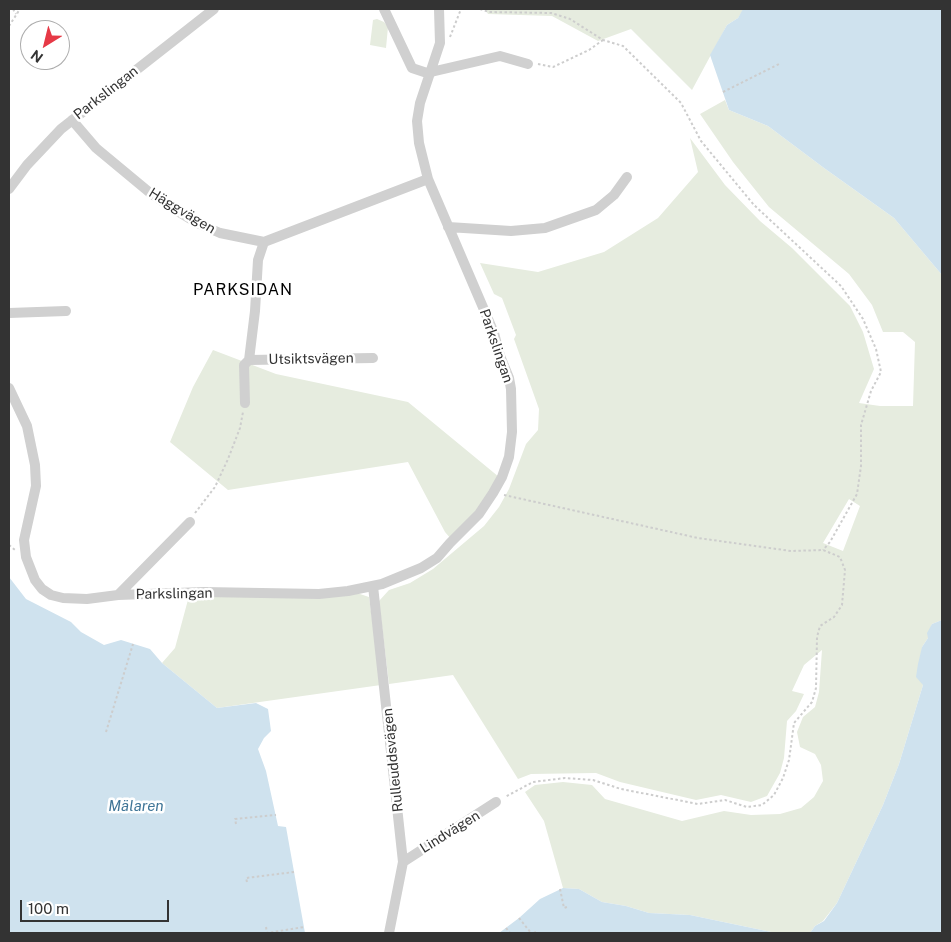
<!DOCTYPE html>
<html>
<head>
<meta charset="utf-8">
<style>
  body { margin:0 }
  #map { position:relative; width:951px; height:942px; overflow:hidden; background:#fff; font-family:"Public Sans",sans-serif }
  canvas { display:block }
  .frame { position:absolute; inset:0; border:10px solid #333; pointer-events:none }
  .north { position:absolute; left:20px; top:20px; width:50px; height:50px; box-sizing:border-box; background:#fff; border:1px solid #adadad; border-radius:50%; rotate:216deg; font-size:14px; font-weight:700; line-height:20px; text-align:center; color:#333 }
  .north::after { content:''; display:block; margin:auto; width:18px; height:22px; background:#e63946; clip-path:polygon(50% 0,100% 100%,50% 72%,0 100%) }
  .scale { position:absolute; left:20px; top:900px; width:149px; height:22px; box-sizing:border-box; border:2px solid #333; border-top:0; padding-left:6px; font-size:15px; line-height:18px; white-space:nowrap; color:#333; -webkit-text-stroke:4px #fff; paint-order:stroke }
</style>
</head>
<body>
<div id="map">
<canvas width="951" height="942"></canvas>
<div class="frame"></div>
<div class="north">N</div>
<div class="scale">100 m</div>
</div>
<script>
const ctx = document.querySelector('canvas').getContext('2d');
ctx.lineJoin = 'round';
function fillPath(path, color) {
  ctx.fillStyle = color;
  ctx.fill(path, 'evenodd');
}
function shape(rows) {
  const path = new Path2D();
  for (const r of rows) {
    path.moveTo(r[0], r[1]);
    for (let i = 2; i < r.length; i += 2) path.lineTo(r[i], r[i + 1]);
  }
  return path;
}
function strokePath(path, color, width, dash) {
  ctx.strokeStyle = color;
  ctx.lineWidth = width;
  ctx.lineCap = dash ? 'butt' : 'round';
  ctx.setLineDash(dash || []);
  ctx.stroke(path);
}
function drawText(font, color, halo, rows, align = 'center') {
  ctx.font = font + ' "Public Sans",sans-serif';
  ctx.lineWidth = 5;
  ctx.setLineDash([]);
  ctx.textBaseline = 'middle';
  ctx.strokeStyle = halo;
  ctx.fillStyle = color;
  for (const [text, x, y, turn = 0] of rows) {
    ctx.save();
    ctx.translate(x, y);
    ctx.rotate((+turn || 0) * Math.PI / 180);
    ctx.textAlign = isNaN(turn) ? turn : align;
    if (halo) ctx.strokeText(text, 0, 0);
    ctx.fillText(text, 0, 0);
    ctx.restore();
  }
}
fillPath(shape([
  [485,9,744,9,738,18,727,25,692,90,631,29,598,41,552,16,488,14],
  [377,19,384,22,388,27,386,48,370,45,373,20],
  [725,100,729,110,768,126,824,168,894,218,942,275,942,620,932,624,928,638,922,647,923,685,899,764,883,805,837,903,823,921,815,926,810,933,776,933,690,915,649,913,626,906,602,902,579,889,563,888,544,821,525,792,535,785,563,782,592,785,605,799,682,821,724,811,751,815,780,814,801,808,814,797,823,781,821,765,815,754,800,747,797,732,803,717,815,707,819,692,822,650,804,665,792,691,804,694,796,711,787,721,784,758,780,773,767,796,751,802,721,795,696,800,620,782,596,773,531,774,518,779,453,675,389,684,379,601,389,590,410,583,433,569,484,526,499,507,509,489,526,444,538,430,539,409,514,339,516,335,502,298,494,294,480,263,538,272,604,252,658,218,698,172,690,138,725,185,760,221,792,248,850,306,863,332,874,369,859,403,880,406,913,406,915,342,903,332,883,332,872,305,849,274,769,207,733,162,700,114],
  [849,499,860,506,843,551,823,543],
  [213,350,276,374,408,402,499,477,478,510,451,539,445,532,408,462,228,490,170,442,193,387],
  [354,592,369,597,381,685,217,708,162,663,175,648,189,596]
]), '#e6ecdf');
fillPath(shape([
  [743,9,942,9,942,275,894,218,824,168,768,126,729,110,710,55,727,25,738,18],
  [9,577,26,599,71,622,81,632,104,645,121,640,150,649,162,663,217,708,256,703,268,709,271,731,264,738,258,749,266,771,278,826,286,827,305,933,9,933],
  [942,620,942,933,810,933,815,926,824,921,837,903,883,805,899,764,923,685,916,677,918,664,922,647,928,638,927,633,932,624],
  [563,888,579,889,602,902,626,906,649,913,690,915,776,933,499,933,519,918,540,899]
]), '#cfe2ee');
strokePath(shape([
  [13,9,16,14],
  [480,9,489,12,551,13,570,19,603,40,623,46,681,103,701,141,754,205,841,286,863,319,876,349,881,372,871,391,861,425,861,466,857,494,830,542,823,550],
  [9,26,20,9],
  [450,37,461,9],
  [538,64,553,67,589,50,603,40],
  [723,92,779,64],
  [504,495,698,538,791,551,823,550,840,557,845,570,842,605,834,617,820,626,817,637,816,688,812,702,794,723,789,760,783,778,774,795,762,805,747,807,725,800,698,804,621,789,593,780,565,778,533,782,505,797],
  [195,513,215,487,228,459,240,428,243,412],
  [9,545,15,550],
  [106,732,133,644],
  [236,824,235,819,276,815],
  [247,882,246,878,294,872],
  [560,889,564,908,567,907],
  [519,918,531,933],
  [266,927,267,933,304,927],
  [506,928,510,933],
  [534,933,536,932]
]), '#cdcdcd', 2, [2.5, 2.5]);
strokePath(shape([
  [384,9,412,68,430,74],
  [431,72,500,56,528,64],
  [72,120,96,148,149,192,174,209,197,223,220,233,264,242,428,179],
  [9,189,27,165,61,129,214,9],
  [448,227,511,231,545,228,596,210,614,195,627,177],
  [9,313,66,311],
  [249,360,373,358],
  [9,388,27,426,35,465,36,486,24,540,26,557,35,580,42,589,51,595,63,598,87,599,118,595,204,592,319,594,348,591,382,584,421,568,437,558,450,543,479,514,493,493,502,477,509,457,512,432,511,389,509,378,500,356,494,333,428,179,419,143,417,121,420,103,440,43,439,9],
  [245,403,244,365,249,360,255,311,258,260,264,242],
  [373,586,403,862,389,933],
  [118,595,190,522],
  [403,862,496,802]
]), '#d0d0d0', 10);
drawText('14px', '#333', '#fff', [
  ["Parkslingan",106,93,-38],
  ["Häggvägen",182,211,31],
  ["Parkslingan",496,346,71],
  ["Utsiktsvägen",311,359,-1],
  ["Parkslingan",174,594,-1],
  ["Rulleuddsvägen",393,760,-96],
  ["Lindvägen",450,832,-32]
]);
drawText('italic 15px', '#3f7597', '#fff', [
  ["Mälaren",136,806]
]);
ctx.letterSpacing = '1px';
drawText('16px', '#000', '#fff', [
  ["PARKSIDAN",243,290]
]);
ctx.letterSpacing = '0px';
</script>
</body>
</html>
